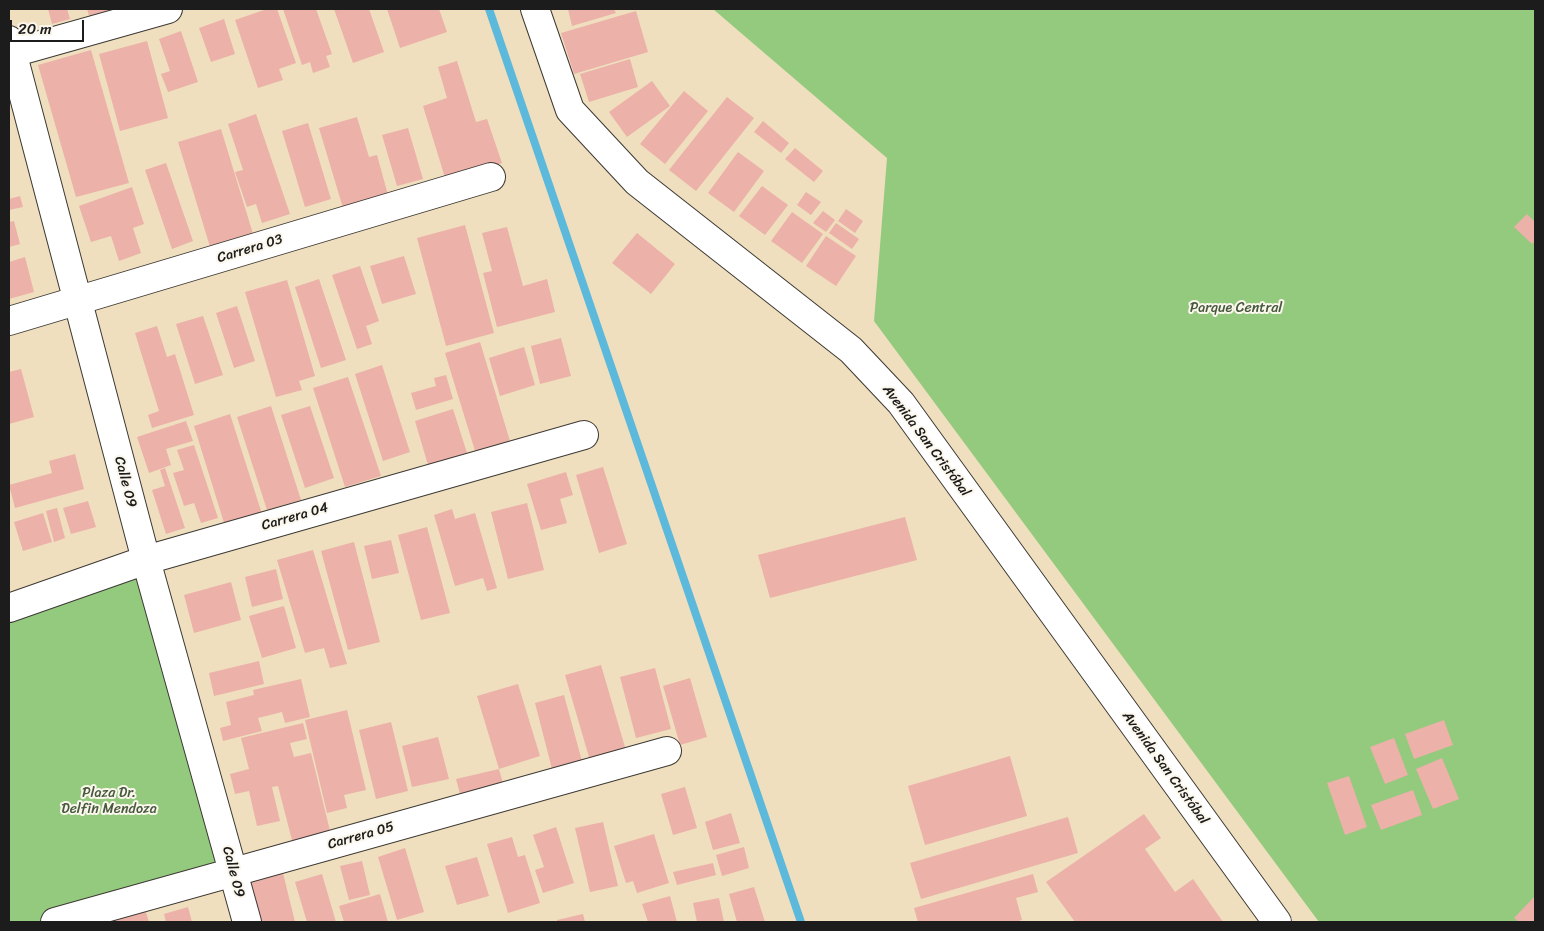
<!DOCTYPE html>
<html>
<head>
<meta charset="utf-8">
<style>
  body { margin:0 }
  #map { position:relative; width:1544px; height:931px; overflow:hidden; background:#efdfbe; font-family:Sriracha,sans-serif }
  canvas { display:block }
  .frame { position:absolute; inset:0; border:10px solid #1c1c1c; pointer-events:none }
  .scale { position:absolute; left:10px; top:20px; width:74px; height:22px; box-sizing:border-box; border:2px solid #1c1c1c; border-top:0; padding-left:6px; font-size:15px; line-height:18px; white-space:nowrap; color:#1c1c1c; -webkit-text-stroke:4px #fbf7ec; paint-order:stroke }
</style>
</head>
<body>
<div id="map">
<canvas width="1544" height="931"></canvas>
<div class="frame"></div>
<div class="scale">20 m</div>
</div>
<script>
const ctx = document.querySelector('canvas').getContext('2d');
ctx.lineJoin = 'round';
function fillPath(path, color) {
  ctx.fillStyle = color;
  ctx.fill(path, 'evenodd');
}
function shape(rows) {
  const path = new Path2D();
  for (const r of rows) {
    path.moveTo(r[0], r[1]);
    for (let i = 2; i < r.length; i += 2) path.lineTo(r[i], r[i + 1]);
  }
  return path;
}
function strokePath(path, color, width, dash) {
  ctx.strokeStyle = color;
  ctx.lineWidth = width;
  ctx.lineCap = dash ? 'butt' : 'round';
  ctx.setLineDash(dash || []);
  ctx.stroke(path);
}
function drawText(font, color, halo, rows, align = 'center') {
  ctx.font = font + ' Sriracha,sans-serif';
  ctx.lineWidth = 4;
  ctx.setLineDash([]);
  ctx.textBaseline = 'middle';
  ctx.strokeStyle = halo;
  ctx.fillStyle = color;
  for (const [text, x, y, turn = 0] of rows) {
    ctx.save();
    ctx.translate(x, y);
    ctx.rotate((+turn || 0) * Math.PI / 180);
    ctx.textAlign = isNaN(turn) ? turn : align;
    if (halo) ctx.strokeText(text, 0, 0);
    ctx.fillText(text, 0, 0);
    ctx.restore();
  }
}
fillPath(shape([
  [713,9,1535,9,1535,922,1319,922,874,321,887,158],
  [146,560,234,872,55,922,9,922,9,608]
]), '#93ca7d');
strokePath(shape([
  [489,9,801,922]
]), '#5db9db', 8);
fillPath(shape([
  [48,9,67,9,70,19,52,24],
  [87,9,131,9,92,25],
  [267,9,277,9,296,63,279,69,283,80,258,88,235,20],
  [283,9,316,9,332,54,326,56,330,67,313,73,310,62,302,65],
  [334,9,369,9,384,52,353,63],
  [387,9,439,9,447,32,400,48],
  [568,9,614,9,616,13,572,26],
  [636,11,648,52,574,74,561,33],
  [224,19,235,54,211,62,199,28],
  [181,31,198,82,168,92,161,74,170,71,159,39],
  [147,41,168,118,120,131,99,54],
  [91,50,129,183,76,197,38,65],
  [630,59,638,87,589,102,580,74],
  [457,61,476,122,487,119,502,163,446,181,423,106,447,98,438,67],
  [652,81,670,106,627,137,609,112],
  [684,91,708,111,665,164,640,144],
  [727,97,754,118,696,191,669,170],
  [256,114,290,214,262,223,256,204,247,207,235,172,243,170,228,124],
  [357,117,369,157,377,155,388,195,343,208,319,128],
  [763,121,789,143,781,153,754,132],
  [308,123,331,199,305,207,282,131],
  [408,128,423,179,397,186,382,135],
  [221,129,254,237,211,250,178,142],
  [795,148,823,171,814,182,785,159],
  [738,152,764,171,734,212,708,193],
  [166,163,193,241,172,249,145,170],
  [762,186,788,205,765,235,739,216],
  [132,187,144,224,133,228,141,253,119,261,111,236,91,242,79,206],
  [806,192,821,202,811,215,797,205],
  [20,196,23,207,9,210,9,199],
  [846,209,863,221,855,233,838,221],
  [823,211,835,220,826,232,813,223],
  [792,212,823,234,802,263,771,241],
  [1527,214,1535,222,1535,241,1532,244,1514,227],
  [14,221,20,244,9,247,9,222],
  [836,223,859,239,852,249,829,233],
  [465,225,494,333,446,346,417,238],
  [507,227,523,286,547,279,555,312,497,327,483,273,492,271,482,233],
  [637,233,675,264,651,294,612,263],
  [826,236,856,256,836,286,806,266],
  [404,256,416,294,382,304,370,266],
  [25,257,34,292,9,299,9,262],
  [360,266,379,321,366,326,372,344,357,349,332,275],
  [319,279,346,360,321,368,295,287],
  [287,280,315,376,299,381,302,390,276,397,245,292],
  [237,306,255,361,234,368,216,313],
  [203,316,223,375,195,384,176,324],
  [157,326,167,357,175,354,194,415,152,428,148,415,159,411,135,333],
  [561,338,571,376,540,384,531,346],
  [480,342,510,441,475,451,445,353],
  [524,347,535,385,500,396,489,358],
  [382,365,410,452,383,461,355,374],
  [21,369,34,417,9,424,9,372],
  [446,375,453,399,416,410,411,393,436,386,434,378],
  [348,377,381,476,345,487,313,388],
  [271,406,301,500,267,510,237,417],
  [310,406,334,478,305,488,281,415],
  [453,409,467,453,428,465,415,421],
  [230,414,262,514,225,526,194,426],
  [186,421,193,441,166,449,171,465,149,473,137,437],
  [194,445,218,518,201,523,194,503,184,506,173,473,184,470,177,450],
  [75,454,84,489,15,508,9,485,52,473,49,461],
  [603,467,627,544,599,553,576,475],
  [165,468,185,528,166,534,152,490,165,486,160,470],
  [566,472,573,495,560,499,567,523,541,530,527,484],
  [88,501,96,527,71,534,63,508],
  [527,503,544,570,508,579,491,512],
  [57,508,65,538,54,542,46,511],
  [452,509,455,519,475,513,497,588,487,591,483,578,455,586,434,515],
  [43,513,52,542,23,551,14,522],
  [905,517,917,560,770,598,758,555],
  [427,527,450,613,421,620,398,535],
  [391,540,399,573,372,579,364,546],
  [354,542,380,642,348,650,321,551],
  [313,550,347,664,330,668,324,648,305,653,277,560],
  [276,569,283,599,252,607,245,577],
  [231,582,241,620,194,633,184,595],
  [284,606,296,648,262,658,249,616],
  [259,661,264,684,214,696,209,673],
  [601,665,627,754,591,764,565,675],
  [655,668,671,729,636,738,620,677],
  [690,678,707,737,680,745,663,686],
  [301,679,310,717,285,723,282,712,258,718,262,731,223,741,220,728,231,725,226,702,254,695,253,690],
  [518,684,540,756,499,769,477,696],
  [564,695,582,761,552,769,535,703],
  [347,710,366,790,344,795,347,808,327,813,305,720],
  [1444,720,1453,745,1414,759,1405,734],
  [391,722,408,791,376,799,359,730],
  [303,723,307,739,290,743,294,757,311,753,332,839,294,848,278,786,272,787,280,821,257,826,249,791,235,794,230,774,249,769,241,738],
  [438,737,449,779,412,787,402,746],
  [1394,738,1408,775,1385,784,1370,747],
  [1010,756,1027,816,925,845,908,786],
  [1442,758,1459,799,1433,809,1416,769],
  [499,769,504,787,461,798,456,779],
  [1349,776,1367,827,1345,835,1327,783],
  [685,787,697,828,673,835,661,794],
  [1413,790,1422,815,1381,830,1371,805],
  [731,813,740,843,713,850,705,822],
  [1144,814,1161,838,1145,849,1175,892,1193,879,1223,922,1075,922,1046,882],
  [1068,817,1078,853,921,899,910,863],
  [603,822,618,886,590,892,575,828],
  [556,827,574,883,543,893,535,870,544,867,533,835],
  [654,834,669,883,637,893,633,881,626,883,614,846],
  [512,837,518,857,525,855,540,903,508,913,487,844],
  [744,847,749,868,722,876,716,855],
  [405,848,424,912,397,920,378,857],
  [477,857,489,896,457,905,445,866],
  [362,861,370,895,349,900,340,866],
  [713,863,716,875,677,885,673,872],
  [283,873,295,922,255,922,245,882],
  [322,874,336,922,307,922,295,882],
  [1033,874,1038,892,1016,898,1022,920,1015,922,918,922,914,908],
  [754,887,765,922,737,922,729,894],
  [380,894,388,922,344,922,339,906],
  [670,896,677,922,648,922,642,904],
  [1535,896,1535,922,1519,922,1514,918],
  [719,898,724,922,697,922,693,903],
  [188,907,192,922,166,922,164,914],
  [146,912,149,922,105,922,105,921],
  [583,914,585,922,557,922,557,920]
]), '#ecb1a8');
const minor = shape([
  [535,9,570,110,637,182,851,350,901,403,1277,922],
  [9,40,146,560,247,922],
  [12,53,168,9],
  [9,321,491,177],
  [9,608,146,560,584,435],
  [55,922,667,751]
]);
strokePath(minor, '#3c3934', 30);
strokePath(minor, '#fff', 28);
drawText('14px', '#1c1c1c', '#fbf7ec', [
  ["Carrera 03",250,249,-17],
  ["Avenida San Cristóbal",926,441,53],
  ["Calle 09",125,482,75],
  ["Carrera 04",295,517,-16],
  ["Avenida San Cristóbal",1165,768,54],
  ["Carrera 05",361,836,-16],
  ["Calle 09",233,872,75]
]);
drawText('14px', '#46593e', '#fbf7ec', [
  ["Parque Central",1236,308],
  ["Plaza Dr.",109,793],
  ["Delfin Mendoza",109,809]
]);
</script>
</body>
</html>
